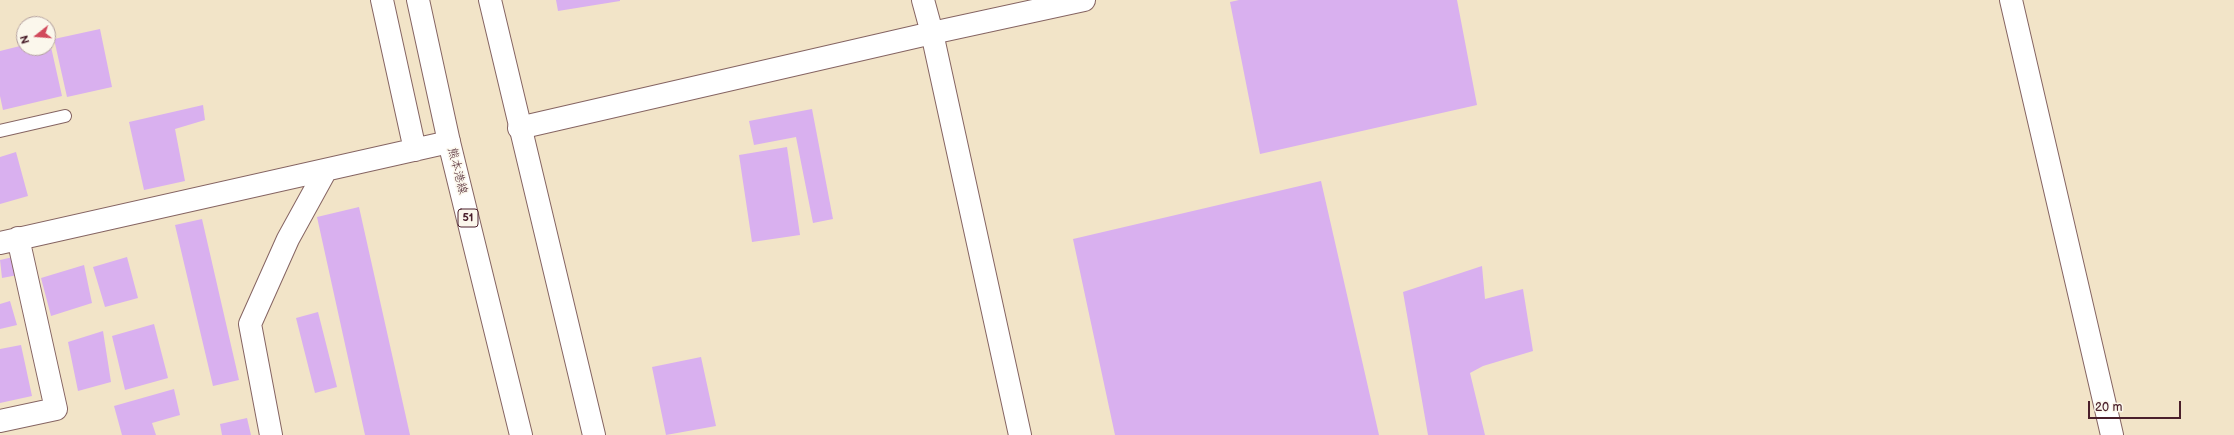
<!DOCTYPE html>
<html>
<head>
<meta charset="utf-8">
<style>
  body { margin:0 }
  #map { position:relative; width:2234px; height:435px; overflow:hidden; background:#f2e4c8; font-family:"Balsamiq Sans",sans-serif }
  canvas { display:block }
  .north { position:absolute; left:16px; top:16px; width:40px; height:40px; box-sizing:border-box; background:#fbf7ec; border:1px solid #b4a19f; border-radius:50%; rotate:253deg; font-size:11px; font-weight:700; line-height:16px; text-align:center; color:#4a1f2b }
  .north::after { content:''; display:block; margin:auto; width:14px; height:18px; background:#d1495b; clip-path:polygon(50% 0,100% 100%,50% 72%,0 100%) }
  .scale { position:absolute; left:2088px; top:401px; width:93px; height:18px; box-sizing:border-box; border:2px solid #4a1f2b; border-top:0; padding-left:5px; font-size:12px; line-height:14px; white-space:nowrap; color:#4a1f2b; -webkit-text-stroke:3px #fbf7ec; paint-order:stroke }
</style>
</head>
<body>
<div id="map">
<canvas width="2234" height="435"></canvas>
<div class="north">N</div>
<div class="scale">20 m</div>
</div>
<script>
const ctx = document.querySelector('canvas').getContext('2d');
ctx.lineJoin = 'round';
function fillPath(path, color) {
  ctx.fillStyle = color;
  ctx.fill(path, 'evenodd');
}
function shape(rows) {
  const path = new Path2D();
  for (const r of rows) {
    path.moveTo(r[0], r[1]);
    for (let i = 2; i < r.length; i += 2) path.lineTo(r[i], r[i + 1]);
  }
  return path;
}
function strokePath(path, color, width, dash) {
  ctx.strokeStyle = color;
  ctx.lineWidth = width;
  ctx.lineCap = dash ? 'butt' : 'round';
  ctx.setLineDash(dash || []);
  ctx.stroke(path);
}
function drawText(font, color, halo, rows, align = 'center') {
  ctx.font = font + ' "Balsamiq Sans","Klee One",sans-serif';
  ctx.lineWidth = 3;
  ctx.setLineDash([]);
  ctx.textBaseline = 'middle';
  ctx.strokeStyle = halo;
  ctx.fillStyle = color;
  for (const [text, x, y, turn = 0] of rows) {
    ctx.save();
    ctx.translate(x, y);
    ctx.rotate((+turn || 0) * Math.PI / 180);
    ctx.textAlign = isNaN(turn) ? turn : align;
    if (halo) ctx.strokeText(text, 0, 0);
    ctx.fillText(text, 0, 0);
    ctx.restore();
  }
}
fillPath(shape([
  [556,0,620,0,620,1,558,11],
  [1239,0,1457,0,1477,105,1260,154,1230,2],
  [100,29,112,87,67,97,54,39],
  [49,38,62,96,3,110,0,96,0,51,24,45,24,48,48,48],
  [203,105,205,120,175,129,185,181,144,190,129,122],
  [812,109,833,219,813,223,796,137,754,145,749,121],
  [787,147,800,235,752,242,739,155],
  [16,152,28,196,0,204,0,157],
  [1321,181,1379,435,1115,435,1073,239],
  [359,207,410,435,365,435,317,217],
  [202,219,239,380,213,386,175,225],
  [13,257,18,275,2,278,0,260],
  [127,257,138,298,105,307,93,267],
  [84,265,92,303,51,316,41,278],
  [1482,266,1485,299,1523,289,1533,351,1483,366,1470,373,1485,435,1428,435,1403,292],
  [10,301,17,325,0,329,0,304],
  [318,312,337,387,315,393,296,318],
  [154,324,168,378,125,390,112,336],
  [103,331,111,382,78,391,68,342],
  [21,345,32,396,0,403,0,349],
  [701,357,716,426,666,435,652,367],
  [174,389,180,415,152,423,156,435,122,435,114,406],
  [247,418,251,435,222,435,220,424]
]), '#d9b0ef');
const service = shape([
  [0,131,65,116]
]);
const minor = shape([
  [382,0,415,150],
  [519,128,932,33,923,0],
  [0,243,449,142],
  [0,421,56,409,18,238],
  [271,435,250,324,288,239,326,170]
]);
const tertiary = shape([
  [2011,0,2112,435],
  [1020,435,932,33,1084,0]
]);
const primary = shape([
  [418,0,449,142,521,435],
  [490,0,594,435]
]);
strokePath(service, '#856462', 14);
strokePath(minor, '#856462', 24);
strokePath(tertiary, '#856462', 24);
strokePath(primary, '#856462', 24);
strokePath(service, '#fff', 12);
strokePath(minor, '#fff', 22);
strokePath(tertiary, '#fff', 22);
strokePath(primary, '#fff', 22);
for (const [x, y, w] of [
  [468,218,20]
]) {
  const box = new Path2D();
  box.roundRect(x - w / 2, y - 9, w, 18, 3);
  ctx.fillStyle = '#fbf7ec';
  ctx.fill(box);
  strokePath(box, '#4a1f2b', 1);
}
drawText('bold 11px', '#4a1f2b', null, [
  ["51",468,218]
]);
drawText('12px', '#4a1f2b', '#fbf7ec', [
  ["熊本港線",457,171,76]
]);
</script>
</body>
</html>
